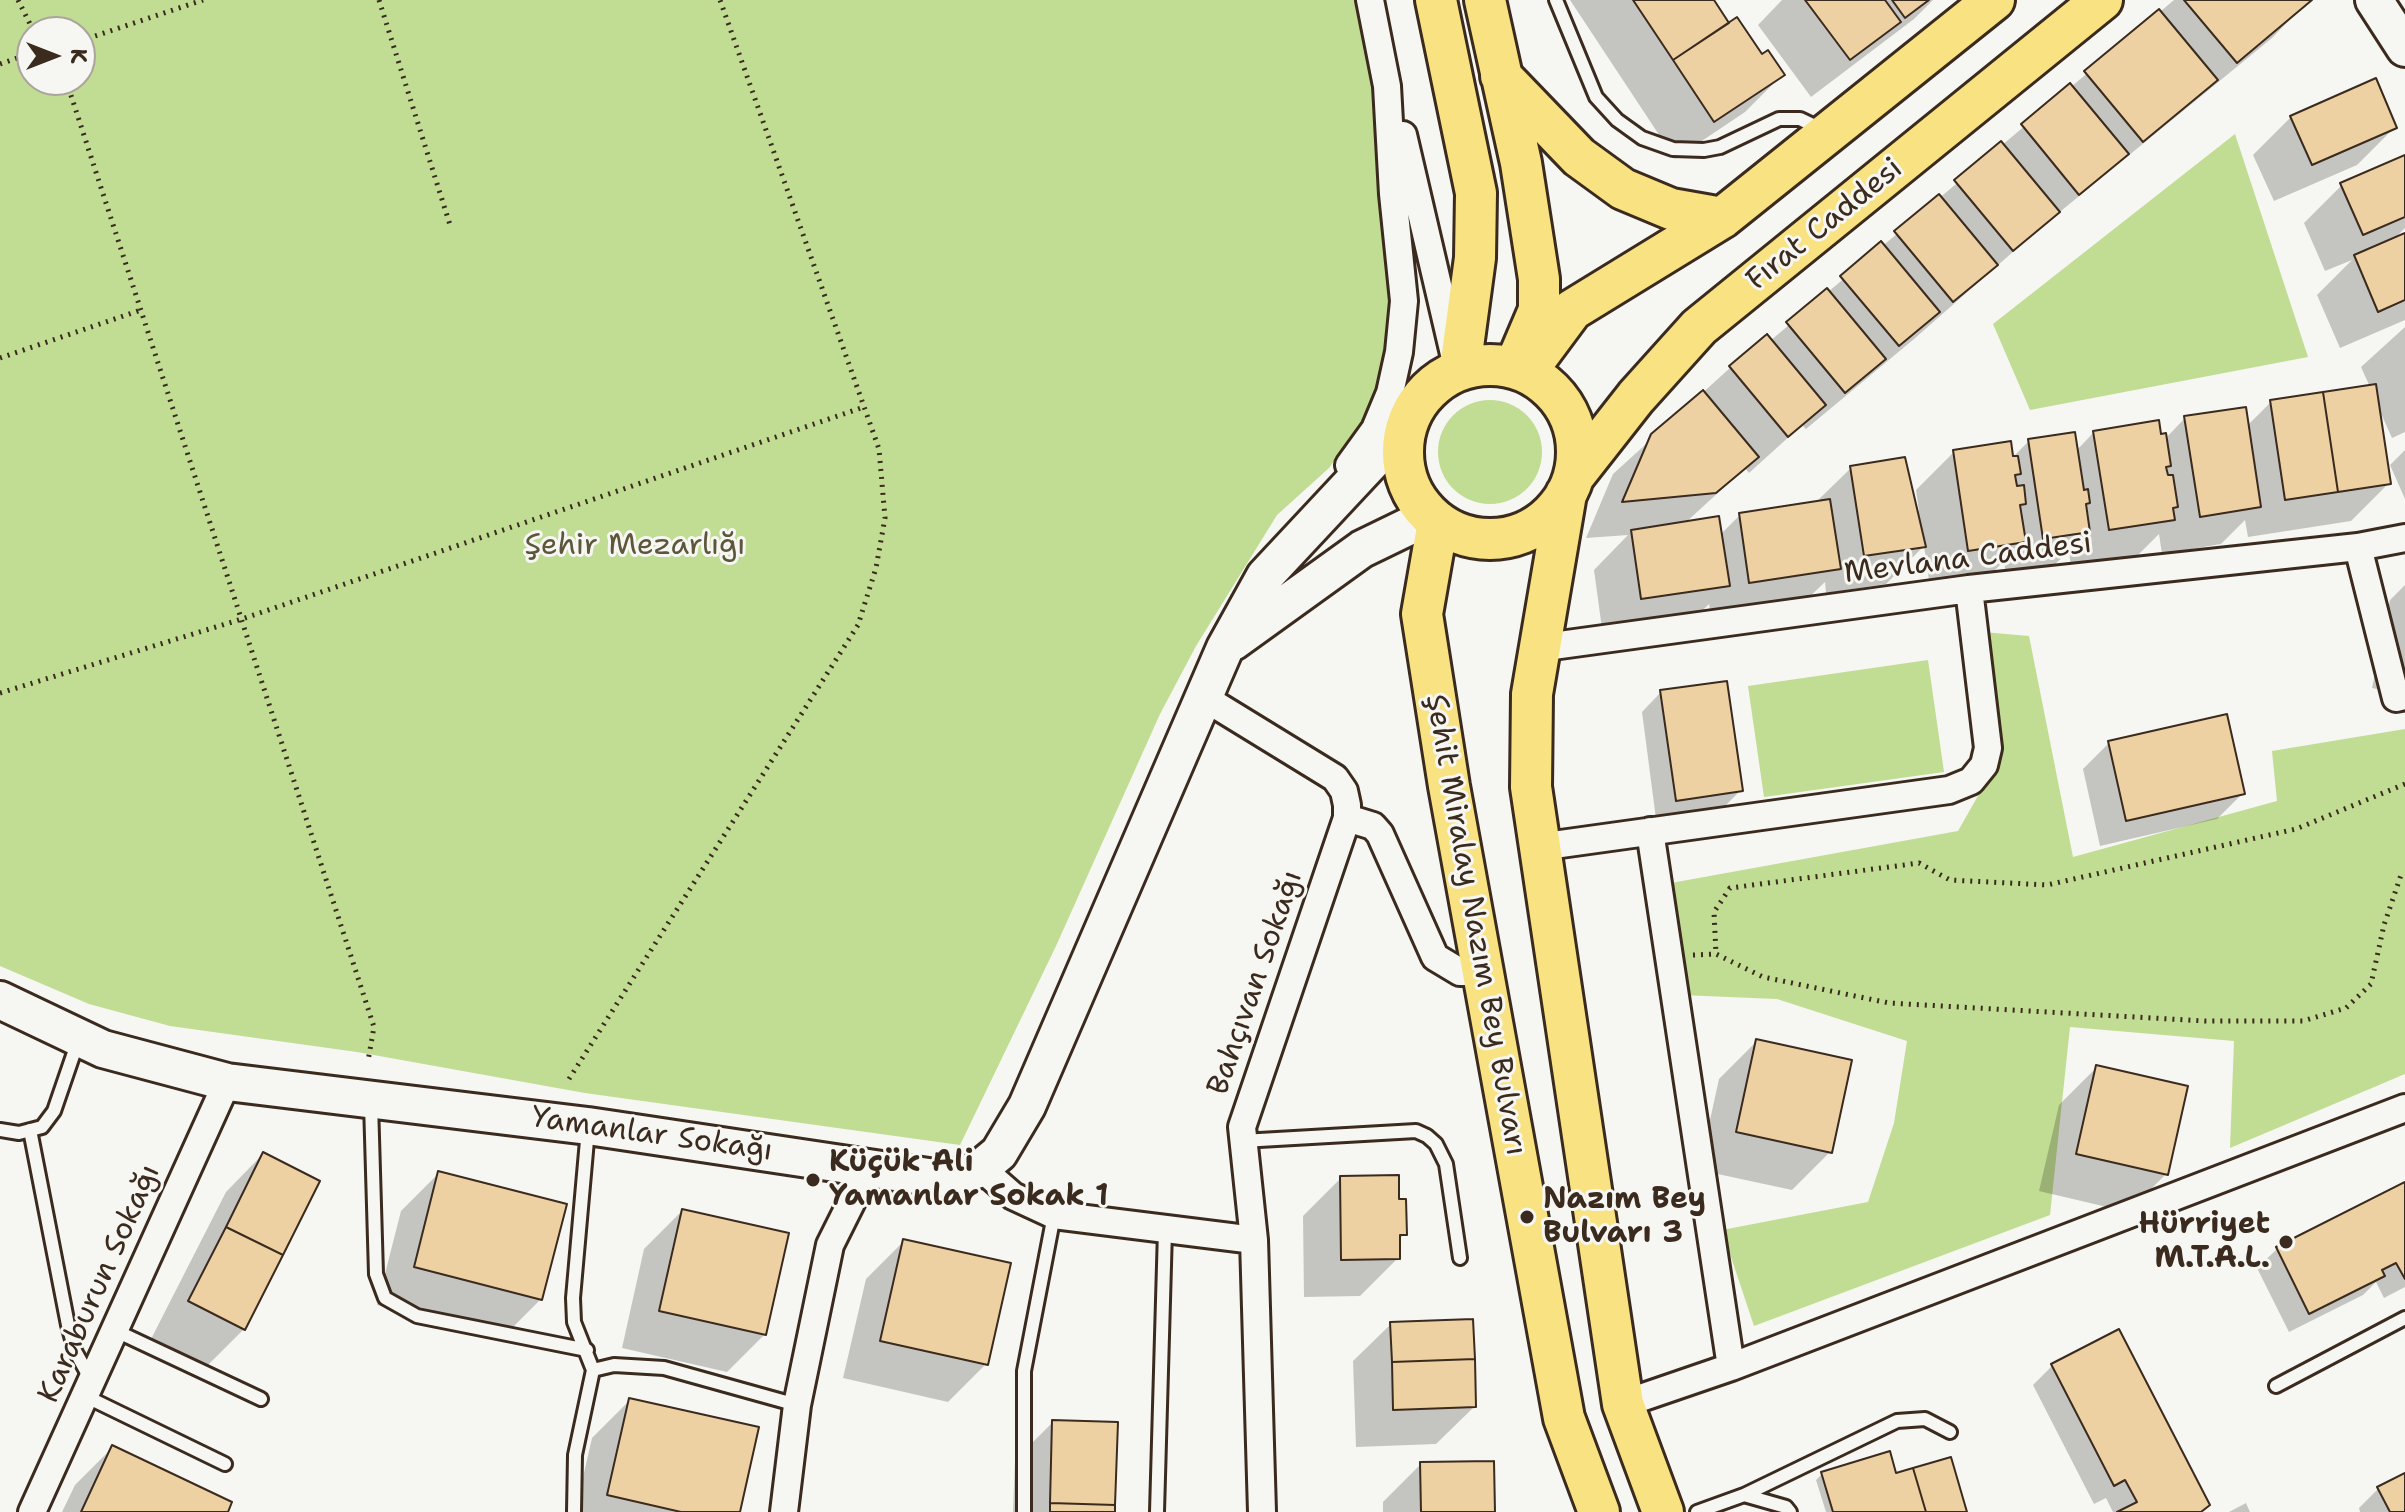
<!DOCTYPE html>
<html>
<head>
<meta charset="utf-8">
<style>
  body { margin:0 }
  #map { position:relative; width:2405px; height:1512px; overflow:hidden; background:#f6f6f2; font-family:"Shantell Sans",sans-serif }
  canvas { display:block }
  .north { position:absolute; left:16px; top:16px; width:80px; height:80px; box-sizing:border-box; background:#f6f6f2; border:2px solid #aba49d; border-radius:50%; rotate:90deg; font-size:22px; font-weight:700; line-height:32px; text-align:center; color:#3b2a1e }
  .north::after { content:''; display:block; margin:auto; width:28px; height:36px; background:#3b2a1e; clip-path:polygon(50% 0,100% 100%,50% 72%,0 100%) }
</style>
</head>
<body>
<div id="map">
<canvas width="2405" height="1512"></canvas>
<div class="north">K</div>
</div>
<script>
const ctx = document.querySelector('canvas').getContext('2d');
ctx.lineJoin = 'round';
function fillPath(path, color) {
  ctx.fillStyle = color;
  ctx.fill(path, 'evenodd');
}
function shape(rows) {
  const path = new Path2D();
  for (const r of rows) {
    if (r.length === 3) {
      path.moveTo(r[0] + r[2], r[1]);
      path.arc(r[0], r[1], r[2], 0, 2 * Math.PI);
      continue;
    }
    path.moveTo(r[0], r[1]);
    for (let i = 2; i < r.length; i += 2) path.lineTo(r[i], r[i + 1]);
  }
  return path;
}
function strokePath(path, color, width, dash) {
  ctx.strokeStyle = color;
  ctx.lineWidth = width;
  ctx.lineCap = dash ? 'butt' : 'round';
  ctx.setLineDash(dash || []);
  ctx.stroke(path);
}
function drawText(font, color, halo, rows, align = 'center') {
  ctx.font = font + ' "Shantell Sans",sans-serif';
  ctx.lineWidth = 6;
  ctx.setLineDash([]);
  ctx.textBaseline = 'middle';
  ctx.strokeStyle = halo;
  ctx.fillStyle = color;
  for (const [text, x, y, turn = 0] of rows) {
    ctx.save();
    ctx.translate(x, y);
    ctx.rotate((+turn || 0) * Math.PI / 180);
    ctx.textAlign = isNaN(turn) ? turn : align;
    if (halo) ctx.strokeText(text, 0, 0);
    ctx.fillText(text, 0, 0);
    ctx.restore();
  }
}
fillPath(shape([
  [0,0,1362,0,1411,278,1371,411,1329,468,1277,515,1196,646,1160,714,1056,946,960,1145,585,1093,357,1052,170,1026,89,1004,0,966],
  [32,32,80,32,80,80,32,80],
  [2235,134,2308,357,2030,410,1993,324],
  [1490,452,52],
  [1971,631,2029,636,2073,857,2277,801,2272,751,2405,729,2405,1074,2230,1148,2234,1041,2070,1027,2050,1215,1754,1326,1722,1230,1868,1202,1894,1123,1907,1041,1777,999,1681,995,1649,887,1958,831,1987,780],
  [1928,660,1944,772,1764,797,1748,686]
]), '#c1dc93');
fillPath(shape([
  [1570,0,1712,0,1729,25,1783,74,1745,112,1675,159],
  [1782,0,1933,0,1914,19,1811,97,1758,25],
  [2174,0,2309,0,2272,38,2039,229,1914,339,1806,429,1802,425,1749,473,1745,468,1684,524,1720,535,1740,515,1815,503,1851,468,1916,511,1919,511,1916,490,1954,452,2011,459,2029,441,2076,451,2094,432,2165,439,2185,418,2247,426,2271,402,2370,387,2361,367,2405,327,2405,432,2392,438,2379,409,2389,483,2351,521,2248,537,2245,520,2221,544,2162,554,2159,534,2135,558,2071,567,2069,551,2050,569,2006,576,2004,561,1986,579,1930,587,1924,546,1886,584,1826,593,1825,582,1800,606,1712,620,1709,604,1690,623,1603,636,1594,570,1628,535,1586,538,1613,474,1731,367,1770,341],
  [2291,117,2395,127,2357,165,2274,201,2253,155],
  [2405,157,2405,228,2393,240,2405,235,2405,320,2340,348,2317,295,2352,260,2325,271,2304,223,2342,185],
  [2405,450,2405,499,2390,465],
  [2405,585,2405,695,2372,688,2390,600],
  [1661,692,1741,790,1721,810,1656,819,1642,712],
  [2109,743,2243,793,2217,819,2100,846,2083,769],
  [1757,1041,1830,1152,1792,1190,1699,1170,1719,1079],
  [2097,1067,2166,1174,2128,1212,2039,1191,2059,1105],
  [263,1154,244,1329,206,1367,151,1339,226,1192],
  [439,1173,541,1299,503,1337,377,1305,401,1211],
  [1341,1178,1404,1234,1398,1241,1398,1258,1360,1296,1304,1297,1303,1216],
  [2405,1184,2405,1287,2384,1298,2376,1282,2363,1295,2289,1332,2257,1268,2277,1249],
  [682,1211,765,1334,727,1372,622,1348,644,1249],
  [904,1241,986,1364,948,1402,843,1378,866,1279],
  [1391,1324,1474,1407,1436,1444,1356,1447,1353,1361],
  [2052,1366,2200,1512,2113,1512,2106,1498,2094,1504,2033,1385],
  [630,1400,738,1512,575,1512,592,1438],
  [1053,1422,1113,1512,1013,1512,1015,1460],
  [112,1448,225,1512,62,1512,75,1485],
  [1421,1464,1493,1512,1383,1512,1383,1502],
  [1822,1474,1895,1476,1965,1512,1826,1512,1816,1480],
  [2405,1475,2405,1512,2360,1512,2359,1508,2378,1489],
  [2246,1503,2250,1512,2229,1512]
]), '#0003');
const building = shape([
  [1633,0,1714,0,1729,23,1673,60,1633,0],
  [1805,0,1885,0,1901,22,1850,60,1805,0],
  [1892,0,1929,0,1905,18,1892,0],
  [2184,0,2312,0,2237,63,2184,0],
  [2159,9,2218,80,2143,142,2084,71,2159,9],
  [1737,17,1762,54,1768,50,1785,75,1714,122,1673,60,1737,17],
  [2376,78,2397,128,2312,165,2290,116,2376,78],
  [2070,83,2129,154,2079,195,2021,124,2070,83],
  [2001,141,2060,212,2013,251,1954,180,2001,141],
  [2405,155,2405,217,2363,235,2340,183,2405,155],
  [1939,194,1998,265,1953,302,1894,231,1939,194],
  [2405,233,2405,300,2378,312,2354,255,2405,233],
  [1881,241,1940,312,1899,346,1840,276,1881,241],
  [1827,288,1886,359,1845,393,1786,322,1827,288],
  [1767,334,1826,405,1788,437,1729,366,1767,334],
  [2376,384,2391,484,2338,492,2323,392,2376,384],
  [1703,390,1759,457,1716,493,1622,502,1651,434,1703,390],
  [2323,392,2338,492,2285,500,2270,400,2323,392],
  [2246,407,2261,507,2200,517,2184,416,2246,407],
  [2159,420,2161,434,2166,433,2171,466,2166,467,2168,475,2173,475,2178,507,2173,508,2175,520,2109,530,2093,431,2159,420],
  [2075,432,2084,490,2088,489,2090,503,2086,504,2090,532,2043,539,2028,439,2075,432],
  [2011,441,2013,456,2018,456,2021,474,2015,475,2017,486,2024,485,2026,504,2020,505,2026,542,1968,551,1953,450,2011,441],
  [1905,457,1926,547,1864,556,1850,466,1905,457],
  [1830,499,1841,569,1749,583,1739,513,1830,499],
  [1719,516,1730,586,1641,599,1631,530,1719,516],
  [1727,681,1743,791,1676,801,1660,690,1727,681],
  [2227,714,2245,794,2126,821,2108,741,2227,714],
  [1756,1039,1852,1060,1832,1153,1736,1132,1756,1039],
  [2096,1065,2188,1086,2168,1175,2076,1154,2096,1065],
  [263,1152,320,1181,283,1255,226,1227,263,1152],
  [438,1171,567,1204,542,1300,414,1267,438,1171],
  [1399,1175,1399,1199,1406,1199,1407,1235,1400,1235,1400,1259,1341,1260,1340,1176,1399,1175],
  [2405,1182,2405,1279,2396,1263,2382,1270,2385,1276,2309,1314,2276,1247,2405,1182],
  [682,1209,789,1233,766,1335,659,1311,682,1209],
  [226,1227,283,1255,245,1330,188,1301,226,1227],
  [903,1239,1011,1263,988,1365,880,1341,903,1239],
  [1473,1319,1475,1359,1392,1362,1390,1322,1473,1319],
  [2119,1329,2210,1505,2201,1512,2117,1512,2137,1502,2125,1480,2114,1486,2051,1364,2119,1329],
  [1475,1359,1476,1407,1393,1410,1392,1362,1475,1359],
  [629,1398,759,1427,740,1512,681,1512,607,1495,629,1398],
  [1052,1420,1118,1422,1115,1505,1050,1503,1052,1420],
  [112,1445,232,1502,228,1512,81,1512,112,1445],
  [1890,1451,1896,1473,1913,1468,1926,1512,1833,1512,1821,1472,1890,1451],
  [1951,1457,1967,1512,1926,1512,1913,1468,1951,1457],
  [1494,1461,1495,1512,1421,1512,1420,1462,1494,1461],
  [2405,1473,2405,1512,2390,1512,2377,1487,2405,1473],
  [1050,1503,1115,1505,1115,1512,1050,1512,1050,1503]
]);
fillPath(building, '#eed1a2');
strokePath(building, '#3b2a1e', 2);
const lane = shape([
  [1556,0,1596,97,1617,120,1642,138,1673,149,1704,150,1720,147,1779,119,1800,119,1821,129],
  [371,1103,376,1274,385,1298,417,1316,587,1350],
  [588,1129,573,1298,574,1322,593,1370],
  [0,1130,19,1133,42,1127,54,1111,78,1041],
  [30,1130,68,1325,75,1351,90,1378],
  [1242,1141,1416,1131,1427,1136,1436,1144,1446,1164,1460,1258],
  [114,1330,261,1399],
  [2276,1386,2405,1318],
  [85,1396,225,1464],
  [1744,1495,1897,1421,1925,1419,1950,1432],
  [574,1512,575,1455,593,1370,614,1365,664,1368,797,1405],
  [1024,1512,1024,1371,1054,1215],
  [1157,1512,1165,1230],
  [1697,1512,1744,1495,1786,1507,1790,1512]
]);
const street = shape([
  [1403,135,1454,354],
  [1349,465,1375,429,1390,393,1399,352,1404,301,1393,194,1387,86,1370,0],
  [2358,547,2396,698,2405,696],
  [1538,648,1969,589,2358,547,2405,538],
  [1203,697,1335,778,1344,791,1347,805,1347,818,1242,1127,1254,1240,1262,1512],
  [1347,818,1373,826,1380,834,1435,957,1460,972,1483,972],
  [1650,831,1731,1367],
  [1539,847,1949,790,1971,781,1984,765,1988,748,1969,589],
  [981,1168,1013,1196,1054,1215,1254,1240],
  [1623,1404,1731,1367,2405,1108],
  [32,1512,227,1082],
  [784,1512,797,1405,830,1245,869,1167]
]);
const secondary = shape([
  [2374,0,2405,48],
  [1233,642,1362,549,1430,516],
  [0,1000,103,1049,227,1082,588,1126,935,1178,958,1177,981,1168,999,1153,1027,1106,1225,648,1265,576,1407,424]
]);
const primary = shape([
  [1436,0,1476,193,1475,258,1460,369],
  [1485,0,1521,163,1539,279,1539,310,1519,357],
  [1501,76,1579,157,1623,189,1671,209,1722,218],
  [1490,452,87],
  [1526,372,1572,310,1722,218,1994,0],
  [1574,476,1636,397,1699,327,2102,0],
  [1566,494,1532,694,1531,787,1623,1404,1663,1512],
  [1438,522,1422,614,1449,786,1564,1418,1599,1512]
]);
strokePath(lane, '#3b2a1e', 18);
strokePath(street, '#3b2a1e', 32);
strokePath(secondary, '#3b2a1e', 42);
strokePath(primary, '#3b2a1e', 46);
strokePath(shape([
  [18,0,34,32],
  [379,0,451,228],
  [80,41,203,0],
  [0,64,32,53],
  [66,80,374,1027,368,1061],
  [0,358,141,310],
  [0,693,242,619,864,407],
  [2405,784,2296,829,2047,885,1950,880,1919,863,1730,888,1714,912,1716,954,1763,977,1889,1003,2205,1021,2303,1021,2346,1008,2371,984,2384,925,2401,875,2405,873],
  [1693,955,1716,954],
  [569,1079,858,625,876,568,885,518,879,449,720,0]
]), '#3b2a1e', 5, [2, 6]);
strokePath(lane, '#f6f6f2', 12);
strokePath(street, '#f6f6f2', 26);
strokePath(secondary, '#f6f6f2', 36);
strokePath(primary, '#f8e281', 40);
for (const [x, y, r, color] of [
  [813,1180,8,"#3b2a1e"],
  [1527,1217,8,"#3b2a1e"],
  [2286,1242,8,"#3b2a1e"]
]) {
  const dot = new Path2D();
  dot.arc(x, y, r, 0, 2 * Math.PI);
  ctx.fillStyle = color;
  ctx.fill(dot);
  strokePath(dot, '#f6f6f2', 3);
}
drawText('30px', '#3b2a1e', '#f6f6f2', [
  ["Fırat Caddesi",1825,225,-39],
  ["Mevlana Caddesi",1968,559,-7],
  ["Şehit Miralay Nazım Bey Bulvarı",1475,925,80],
  ["Bahçıvan Sokağı",1256,983,-71],
  ["Yamanlar Sokağı",652,1135,8],
  ["Karaburun Sokağı",100,1284,-66]
]);
drawText('30px', '#5c563b', '#f6f6f2', [
  ["Şehir Mezarlığı",635,546]
]);
drawText('bold 30px', '#3b2a1e', '#f6f6f2', [
  ["Küçük Ali",829,1163],
  ["Yamanlar Sokak 1",829,1197],
  ["Nazım Bey",1543,1200],
  ["Bulvarı 3",1543,1234],
  ["Hürriyet",2270,1225,"right"],
  ["M.T.A.L.",2270,1259,"right"]
], 'left');
</script>
</body>
</html>
